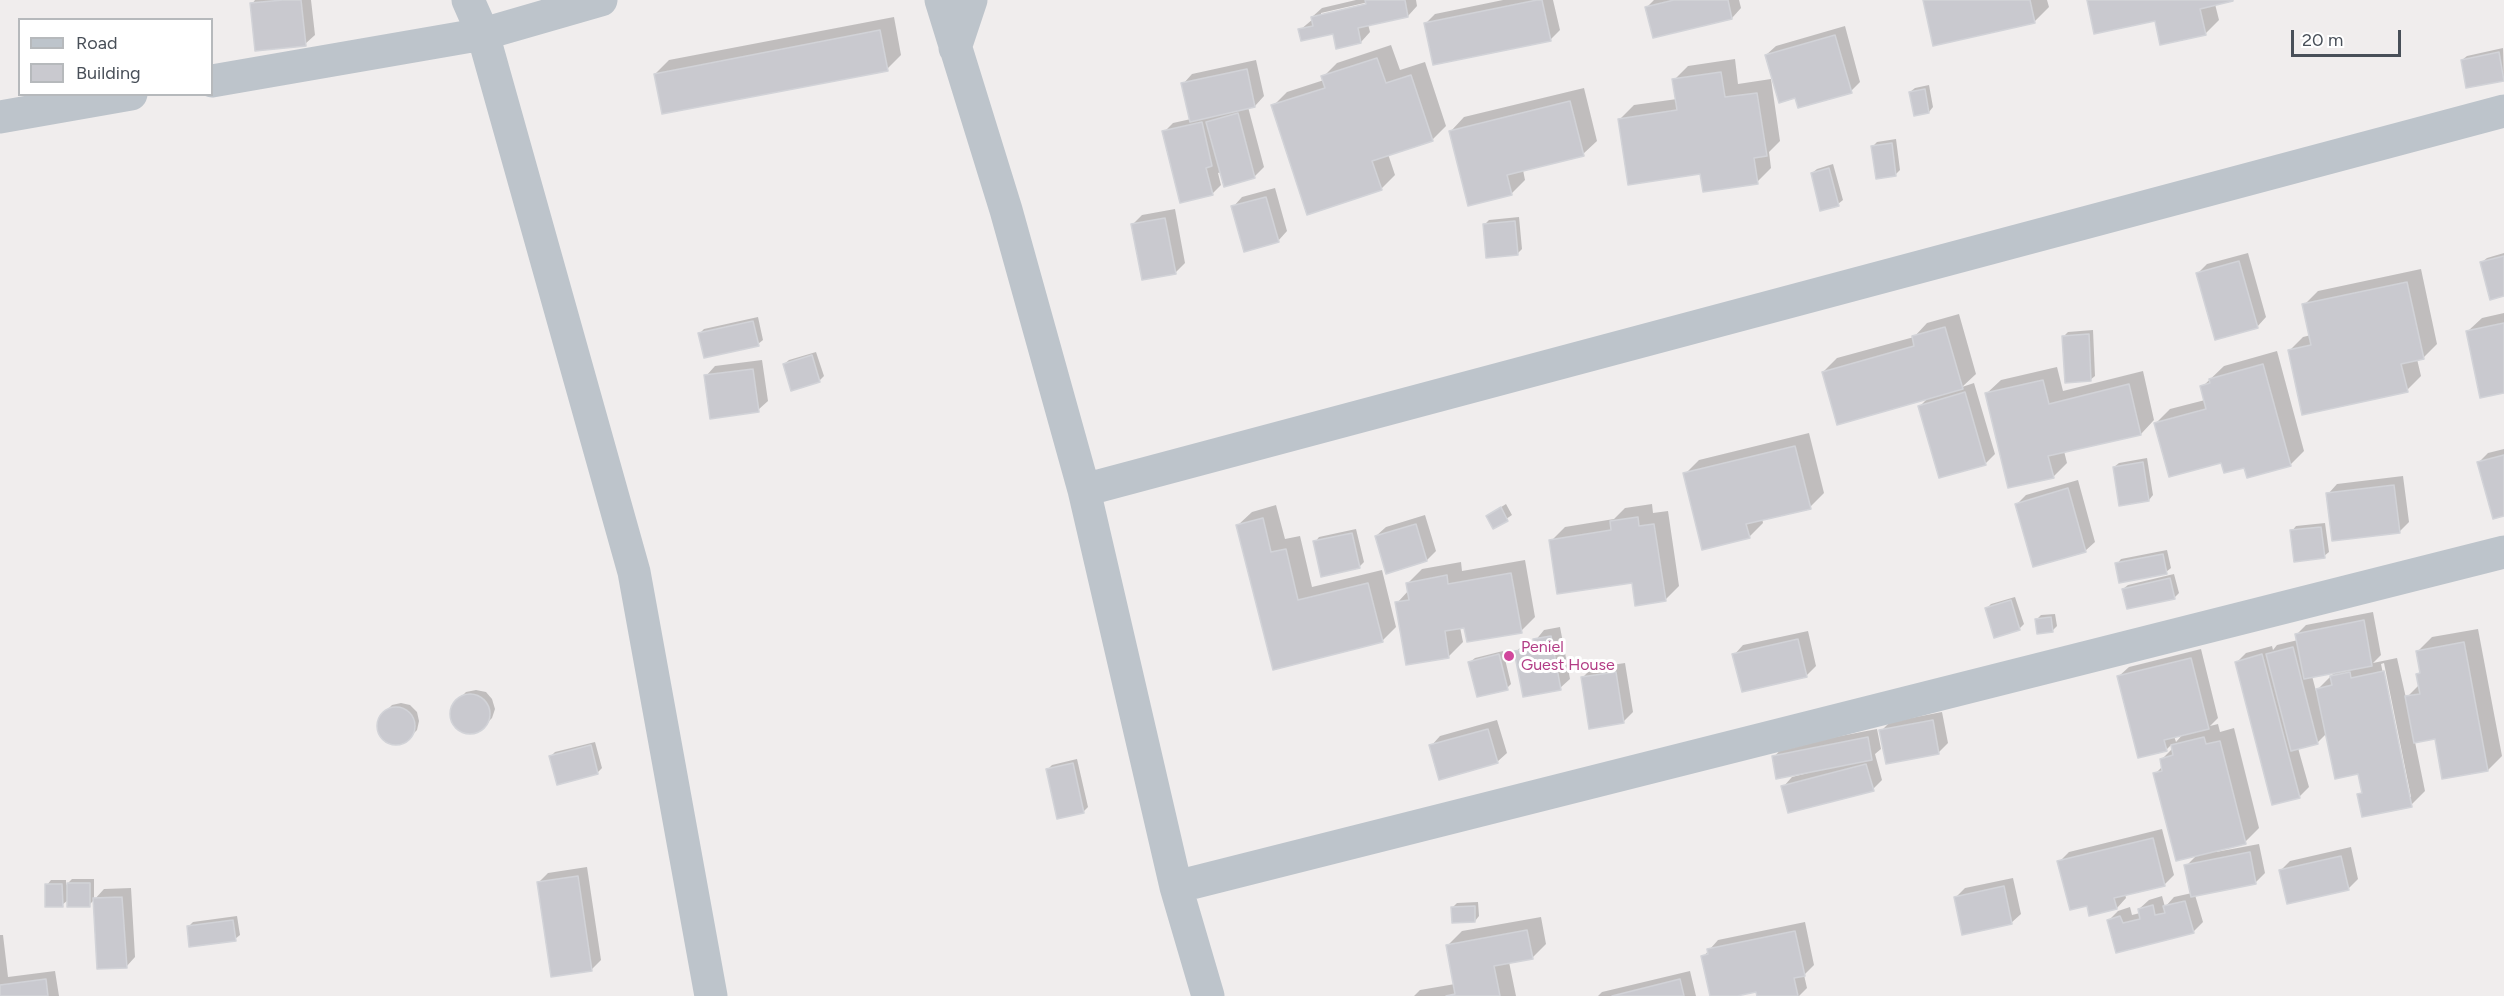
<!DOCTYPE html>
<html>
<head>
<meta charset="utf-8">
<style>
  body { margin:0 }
  #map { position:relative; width:2504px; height:996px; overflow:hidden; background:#f0eded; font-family:Figtree,sans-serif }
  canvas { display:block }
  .legend { position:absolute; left:18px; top:18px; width:195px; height:78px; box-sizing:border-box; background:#fff; border:2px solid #b6b9bc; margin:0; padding:8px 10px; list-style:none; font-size:18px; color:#484f58 }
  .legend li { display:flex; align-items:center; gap:12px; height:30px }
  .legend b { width:30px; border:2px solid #b6b9bc }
  .scale { position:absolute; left:2291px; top:30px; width:110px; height:27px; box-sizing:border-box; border:3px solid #484f58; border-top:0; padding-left:8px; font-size:18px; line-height:21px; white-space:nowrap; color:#484f58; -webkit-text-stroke:4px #fff; paint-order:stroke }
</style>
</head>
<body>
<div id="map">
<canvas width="2504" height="996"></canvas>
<ul class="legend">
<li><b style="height:8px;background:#bdc4cb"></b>Road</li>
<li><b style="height:16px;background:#c9c9cf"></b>Building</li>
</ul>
<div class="scale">20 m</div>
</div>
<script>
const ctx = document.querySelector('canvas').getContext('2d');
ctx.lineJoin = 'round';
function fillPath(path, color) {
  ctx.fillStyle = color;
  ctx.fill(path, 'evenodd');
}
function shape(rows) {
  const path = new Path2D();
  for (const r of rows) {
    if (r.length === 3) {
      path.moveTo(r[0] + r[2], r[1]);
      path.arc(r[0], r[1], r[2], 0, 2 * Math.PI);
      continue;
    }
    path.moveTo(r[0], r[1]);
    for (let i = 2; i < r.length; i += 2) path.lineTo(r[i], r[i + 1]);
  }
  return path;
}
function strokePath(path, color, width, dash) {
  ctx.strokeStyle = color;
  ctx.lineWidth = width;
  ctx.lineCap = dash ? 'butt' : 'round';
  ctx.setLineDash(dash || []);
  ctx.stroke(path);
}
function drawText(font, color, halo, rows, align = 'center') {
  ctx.font = font + ' Figtree,sans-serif';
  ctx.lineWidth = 6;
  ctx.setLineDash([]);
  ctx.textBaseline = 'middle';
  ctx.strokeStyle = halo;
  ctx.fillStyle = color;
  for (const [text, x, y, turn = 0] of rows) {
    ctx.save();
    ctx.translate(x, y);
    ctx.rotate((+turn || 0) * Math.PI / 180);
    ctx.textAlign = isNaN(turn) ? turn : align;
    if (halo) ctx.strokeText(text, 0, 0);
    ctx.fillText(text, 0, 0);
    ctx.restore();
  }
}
fillPath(shape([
  [255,0,311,0,315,35,305,44,252,4],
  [1356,0,1416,0,1417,6,1408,16,1368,24,1370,32,1361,42,1334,32,1300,30,1313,19,1312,17,1322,8],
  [1373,1,1374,4,1321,16,1321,13],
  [1503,0,1553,0,1560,30,1550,40,1426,23,1435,14],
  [1654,0,1739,0,1741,8,1732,18,1647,7],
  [1924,0,2047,0,2049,7,2035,21,1934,44],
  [2088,0,2232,0,2215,4,2219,20,2205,34],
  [894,17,901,55,887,69,655,74,669,60],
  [1845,26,1860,82,1851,91,1766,55,1776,46],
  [1391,45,1400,70,1425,62,1446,126,1432,140,1388,154,1395,175,1381,189,1273,106,1287,92,1324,80,1323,77,1337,63],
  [2503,48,2504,79,2468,87,2462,60,2467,56],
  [1735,59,1738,84,1771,79,1780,141,1769,152,1771,168,1757,182,1701,172,1620,119,1634,105,1677,99,1674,80,1688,66],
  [1256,60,1264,96,1255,106,1248,107,1264,167,1255,176,1225,185,1221,172,1218,173,1221,185,1212,194,1164,132,1173,123,1191,119,1183,84,1192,74],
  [1929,85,1933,107,1929,112,1910,92,1915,88],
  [1584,88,1597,141,1583,154,1523,170,1525,180,1511,194,1451,131,1464,117],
  [1896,139,1900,170,1896,174,1872,147,1877,142],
  [1833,164,1843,200,1838,204,1812,173,1817,169],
  [1275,188,1287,231,1278,241,1233,207,1242,197],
  [1175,209,1185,263,1176,272,1143,278,1133,224,1142,215],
  [1519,217,1522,249,1517,254,1484,225,1489,220],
  [2248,253,2266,317,2257,327,2197,274,2207,264],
  [2504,253,2504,295,2482,262,2487,258],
  [2421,269,2437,344,2423,358,2417,359,2421,376,2407,390,2289,351,2303,337,2311,335,2304,305,2318,291],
  [2504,313,2504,392,2468,331,2482,318],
  [1959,314,1976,374,1962,387,1974,383,1995,454,1986,463,1940,476,1920,406,1929,397,1823,372,1837,358,1914,337,1927,323],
  [758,317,763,340,758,344,699,334,704,329],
  [2093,330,2095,376,2090,380,2064,336,2068,332],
  [2277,351,2304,451,2290,465,2245,467,2222,461,2156,423,2170,409,2205,400,2202,387,2224,366],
  [816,352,824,376,819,381,784,364,789,360],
  [762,360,768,401,758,410,706,376,715,366],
  [2057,367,2063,391,2143,371,2154,420,2141,434,2064,451,2067,463,2053,477,1987,393,2001,380],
  [1809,433,1824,493,1810,507,1762,518,1763,523,1749,537,1685,474,1699,460],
  [2504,449,2504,514,2478,463,2488,453],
  [2147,458,2153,495,2149,500,2114,467,2119,463],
  [2403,476,2409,522,2400,531,2328,494,2337,484],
  [2078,480,2095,542,2085,551,2017,504,2026,495],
  [1506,504,1512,515,1494,527,1487,516],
  [1652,504,1653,513,1668,511,1679,586,1665,600,1633,581,1551,541,1565,527,1614,519,1625,508],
  [1276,505,1285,539,1300,536,1312,587,1382,570,1396,627,1382,641,1274,668,1238,525,1252,512],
  [1425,515,1436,551,1427,560,1376,536,1386,527],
  [2325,523,2329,552,2324,556,2292,531,2296,526],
  [1356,529,1364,562,1359,567,1315,542,1319,537],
  [2167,550,2171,568,2166,572,2117,564,2121,559],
  [1525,560,1535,617,1521,631,1460,627,1463,642,1449,656,1407,663,1397,603,1409,590,1408,583,1422,569,1461,562,1462,571],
  [2174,574,2179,593,2174,598,2123,589,2128,585],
  [2015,597,2024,624,2019,629,1987,608,1991,604],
  [2373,612,2381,655,2373,663,2397,658,2406,698,2420,684,2418,674,2421,671,2418,651,2432,637,2478,629,2502,756,2488,770,2436,737,2415,742,2425,791,2411,805,2359,795,2363,791,2359,772,2327,733,2317,743,2298,748,2309,787,2299,797,2237,662,2246,653,2272,646,2273,650,2277,645,2298,640,2297,634,2306,625],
  [2384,663,2411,797,2408,797,2381,664],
  [2335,672,2316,691,2312,676],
  [2055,614,2057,626,2052,631,2036,620,2041,615],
  [1560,627,1570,679,1560,688,1516,652,1525,642,1535,641,1544,630],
  [1808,631,1816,666,1806,676,1734,655,1743,645],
  [2201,649,2218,718,2210,726,2218,724,2220,732,2234,728,2259,828,2245,842,2215,850,2216,852,2259,844,2265,873,2256,882,2195,895,2203,922,2193,932,2117,951,2109,920,2118,911,2130,907,2132,915,2140,913,2139,909,2149,900,2162,896,2165,907,2174,897,2192,893,2186,866,2198,854,2155,774,2163,766,2161,760,2173,748,2172,744,2166,750,2119,676,2129,667],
  [2184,733,2176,742,2174,736],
  [1503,651,1511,684,1507,688,1470,662,1475,658],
  [1625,663,1633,712,1623,722,1583,677,1592,668],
  [476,690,486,692,492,699,495,709,492,718,487,723,479,730,469,733,460,730,453,723,451,714,454,704,466,692],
  [401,703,410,705,417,712,419,721,417,730,405,742,396,745,387,742,380,735,378,726,380,717,392,705],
  [1942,712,1948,743,1939,752,1881,731,1890,722],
  [1497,720,1507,753,1497,762,1431,746,1440,736],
  [1877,729,1881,749,1875,754,1882,780,1873,789,1783,787,1792,777,1808,773,1807,771,1774,757,1783,747],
  [595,742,602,768,597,773,551,756,555,752],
  [1077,759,1088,807,1083,812,1048,769,1052,765],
  [2162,829,2174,875,2164,885,2125,894,2126,898,2117,908,2088,904,2059,862,2069,852],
  [2351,847,2358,879,2349,888,2288,902,2281,870,2290,861],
  [587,867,601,960,591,970,539,882,548,873],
  [2013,878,2021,914,2011,923,1956,897,1965,888],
  [72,879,94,879,94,900,104,889,131,888,135,957,126,967,94,900,89,905,68,900,62,905,47,885,51,880,66,880,66,885],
  [1478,902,1479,916,1475,921,1453,907,1457,903],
  [237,916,240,935,235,939,188,927,193,922],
  [1541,917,1546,944,1532,958,1509,962,1516,996,1414,996,1420,990,1455,984,1448,945,1462,931],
  [1805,922,1814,965,1804,975,1807,988,1799,996,1759,996,1757,990,1730,996,1711,996,1703,957,1718,940],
  [0,935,3,935,8,977,55,971,59,996,0,996],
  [1690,971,1696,996,1598,996,1602,992]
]), '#0003');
const building = shape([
  [283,0,301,0,306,46,255,51,250,3,283,0],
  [1365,0,1405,0,1408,17,1358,28,1361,43,1336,49,1333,34,1301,41,1298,29,1313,26,1311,17,1366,4,1365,0],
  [1537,0,1542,0,1551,41,1433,65,1424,23,1537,0],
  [1674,0,1728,0,1732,19,1653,38,1645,7,1674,0],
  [1923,0,2030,0,2035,23,1933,46,1923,0],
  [2087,0,2233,0,2233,1,2200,9,2206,35,2160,45,2155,21,2094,34,2087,0],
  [880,30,888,71,662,114,654,74,880,30],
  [1835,35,1852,93,1798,108,1795,98,1779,103,1765,55,1835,35],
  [2499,52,2504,81,2466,88,2461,60,2499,52],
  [1377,58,1386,83,1411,75,1433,141,1372,161,1382,190,1307,215,1271,105,1325,88,1321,76,1377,58],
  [1247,69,1255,107,1190,122,1181,83,1247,69],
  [1721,72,1725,97,1757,93,1767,156,1754,158,1758,184,1703,192,1700,174,1628,185,1618,119,1677,110,1672,79,1721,72],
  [1925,89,1929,113,1914,116,1909,92,1925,89],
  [1570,101,1584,156,1507,175,1512,195,1468,206,1449,131,1570,101],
  [1238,113,1255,178,1224,187,1206,122,1238,113],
  [1202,122,1212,166,1206,168,1213,195,1180,203,1162,131,1202,122],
  [1892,143,1896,176,1876,179,1871,146,1892,143],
  [1829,168,1839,206,1820,211,1811,173,1829,168],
  [1266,197,1279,242,1244,252,1231,206,1266,197],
  [1165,218,1176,274,1142,280,1131,224,1165,218],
  [1515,221,1518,255,1486,258,1483,224,1515,221],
  [2504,256,2504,296,2490,300,2480,262,2504,256],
  [2239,261,2258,328,2215,340,2196,273,2239,261],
  [2407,282,2424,359,2401,364,2408,392,2302,415,2288,350,2311,345,2302,304,2407,282],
  [753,321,759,346,704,358,698,333,753,321],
  [2504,323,2504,393,2480,398,2466,331,2504,323],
  [1945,327,1963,389,1837,425,1822,372,1914,346,1912,336,1945,327],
  [2089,334,2091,381,2065,383,2062,336,2089,334],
  [812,355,820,382,791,391,783,364,812,355],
  [2263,364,2291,466,2247,478,2244,468,2224,473,2221,463,2169,477,2154,423,2206,409,2200,386,2210,383,2209,379,2263,364],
  [753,369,759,412,710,419,704,375,753,369],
  [2043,380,2049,404,2129,384,2141,435,2048,456,2054,478,2008,488,1985,393,2043,380],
  [1965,392,1986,465,1939,478,1918,406,1965,392],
  [1795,446,1811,509,1746,524,1750,538,1702,550,1683,473,1795,446],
  [2504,455,2504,516,2493,519,2477,462,2504,455],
  [2143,462,2149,501,2119,506,2113,467,2143,462],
  [2394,485,2400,533,2332,541,2326,493,2394,485],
  [2068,488,2086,552,2033,567,2015,504,2068,488],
  [1501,507,1508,521,1493,529,1486,516,1501,507],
  [1638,517,1639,526,1654,524,1666,601,1635,606,1632,583,1557,594,1549,540,1611,530,1610,521,1638,517],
  [1263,518,1271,552,1286,549,1298,600,1368,583,1383,642,1273,670,1236,525,1263,518],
  [1416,524,1427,561,1386,574,1375,536,1416,524],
  [2321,527,2325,558,2294,562,2290,530,2321,527],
  [1352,533,1360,568,1321,577,1313,541,1352,533],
  [2163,554,2167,574,2119,583,2115,563,2163,554],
  [1511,573,1522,633,1467,642,1464,628,1445,631,1449,658,1406,665,1395,602,1409,600,1406,583,1447,575,1448,584,1511,573],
  [2170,578,2175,599,2127,609,2122,589,2170,578],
  [2011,600,2020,630,1994,638,1985,608,2011,600],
  [2051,617,2053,632,2037,634,2035,619,2051,617],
  [2364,620,2372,666,2304,679,2295,634,2364,620],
  [1551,636,1561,690,1523,697,1514,651,1535,648,1533,639,1551,636],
  [1798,639,1807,677,1742,692,1732,654,1798,639],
  [2464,642,2488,771,2442,779,2435,739,2414,743,2405,696,2420,694,2416,674,2420,673,2416,651,2464,642],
  [2293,647,2318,744,2291,751,2266,654,2293,647],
  [1499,654,1508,690,1477,697,1468,662,1499,654],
  [2262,654,2300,798,2272,805,2235,662,2262,654],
  [2191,658,2209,729,2164,740,2167,751,2138,758,2117,676,2191,658],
  [2384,671,2412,807,2362,817,2357,794,2362,793,2358,774,2335,779,2316,689,2332,685,2330,676,2350,672,2351,678,2384,671],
  [1616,672,1624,723,1589,729,1581,677,1616,672],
  [470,714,20],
  [396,726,19],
  [1933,720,1939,754,1886,764,1879,730,1933,720],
  [1488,729,1498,763,1439,780,1429,745,1488,729],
  [1868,737,1872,760,1776,779,1772,756,1868,737],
  [2204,737,2206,744,2220,741,2246,844,2176,861,2153,773,2162,771,2160,759,2173,755,2171,745,2204,737],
  [591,745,598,774,557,785,549,756,591,745],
  [1073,763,1084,813,1057,819,1046,769,1073,763],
  [1866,764,1874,791,1788,813,1781,786,1866,764],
  [2153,838,2165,886,2114,898,2117,909,2089,916,2087,906,2070,910,2057,861,2153,838],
  [2250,852,2256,884,2191,897,2184,865,2250,852],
  [2341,856,2349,890,2287,904,2279,870,2341,856],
  [578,876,592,971,551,977,537,882,578,876],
  [67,883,90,883,90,907,67,907,67,883],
  [45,884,62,884,63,907,45,907,45,884],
  [2004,886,2012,924,1962,935,1954,897,2004,886],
  [122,897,127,968,97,969,93,898,122,897],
  [2185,901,2194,933,2116,953,2107,920,2120,916,2123,923,2140,919,2138,909,2153,905,2155,915,2165,913,2163,906,2185,901],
  [1475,906,1475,922,1452,923,1451,907,1475,906],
  [233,920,236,941,189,947,187,926,233,920],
  [1527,930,1533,959,1494,966,1500,996,1446,996,1455,994,1446,945,1527,930],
  [1795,931,1805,976,1794,978,1798,996,1757,996,1756,992,1737,996,1710,996,1701,956,1708,954,1707,949,1795,931],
  [46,979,48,996,0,996,0,985,46,979],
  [1680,979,1684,996,1612,996,1680,979]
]);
fillPath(building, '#c9c9cf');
strokePath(building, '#d2d3d8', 1.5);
strokePath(shape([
  [468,0,483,34,634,572,711,996],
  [941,0,1006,210,1084,490,1176,887,1208,996],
  [955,48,971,0],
  [212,81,483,34,601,0],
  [0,117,131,94],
  [1084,490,2504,111],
  [1176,887,2504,552]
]), '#bdc4cb', 33);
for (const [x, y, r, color] of [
  [1509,656,6,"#d1479c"]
]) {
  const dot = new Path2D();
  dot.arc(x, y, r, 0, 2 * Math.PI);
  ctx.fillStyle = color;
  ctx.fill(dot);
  strokePath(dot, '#fff', 2);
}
drawText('16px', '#b23c85', '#fff', [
  ["Peniel",1521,647],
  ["Guest House",1521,665]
], 'left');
</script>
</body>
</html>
